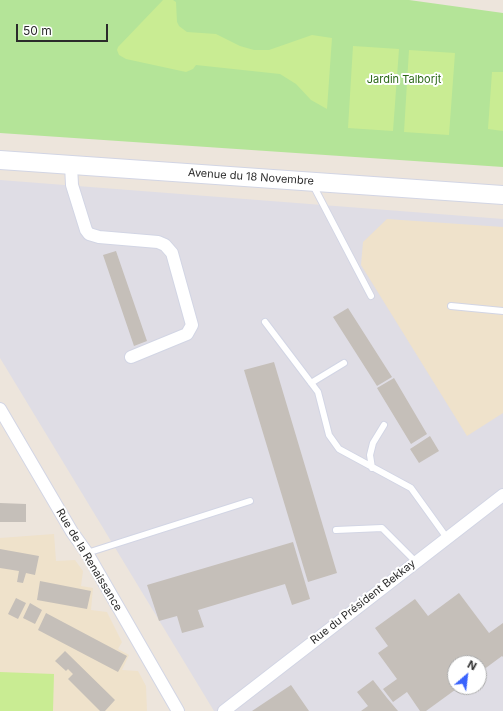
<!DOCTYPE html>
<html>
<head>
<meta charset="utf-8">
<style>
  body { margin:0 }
  #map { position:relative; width:503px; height:711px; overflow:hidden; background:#ede5dc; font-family:Inter,sans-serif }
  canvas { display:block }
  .north { position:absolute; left:447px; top:655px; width:40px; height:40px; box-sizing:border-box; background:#fff; border:1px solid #aaa; border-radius:50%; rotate:28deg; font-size:11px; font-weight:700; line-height:16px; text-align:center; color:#2b2b2b }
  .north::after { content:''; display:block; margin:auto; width:14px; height:18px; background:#3963fd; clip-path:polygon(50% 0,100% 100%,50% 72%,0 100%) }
  .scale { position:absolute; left:16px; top:24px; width:92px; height:18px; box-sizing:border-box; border:2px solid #2b2b2b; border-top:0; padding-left:5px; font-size:12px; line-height:14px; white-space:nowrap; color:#2b2b2b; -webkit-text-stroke:3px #fff; paint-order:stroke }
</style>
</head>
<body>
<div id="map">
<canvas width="503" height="711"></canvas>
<div class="north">N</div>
<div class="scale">50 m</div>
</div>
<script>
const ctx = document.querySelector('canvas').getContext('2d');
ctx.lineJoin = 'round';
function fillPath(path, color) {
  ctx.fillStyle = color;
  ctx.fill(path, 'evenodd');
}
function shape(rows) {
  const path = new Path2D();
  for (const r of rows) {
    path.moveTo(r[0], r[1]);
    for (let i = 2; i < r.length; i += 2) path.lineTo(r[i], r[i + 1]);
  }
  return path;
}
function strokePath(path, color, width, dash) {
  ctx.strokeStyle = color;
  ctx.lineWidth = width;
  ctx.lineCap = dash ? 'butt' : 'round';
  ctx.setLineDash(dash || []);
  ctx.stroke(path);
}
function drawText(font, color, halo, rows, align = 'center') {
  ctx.font = font + ' Inter,sans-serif';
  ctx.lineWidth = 4;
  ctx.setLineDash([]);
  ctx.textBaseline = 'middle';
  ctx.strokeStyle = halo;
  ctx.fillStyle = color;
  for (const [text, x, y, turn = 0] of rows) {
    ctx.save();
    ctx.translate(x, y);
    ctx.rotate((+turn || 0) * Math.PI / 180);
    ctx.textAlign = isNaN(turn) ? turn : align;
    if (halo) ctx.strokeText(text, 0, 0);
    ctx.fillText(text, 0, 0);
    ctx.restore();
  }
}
fillPath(shape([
  [0,180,503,219,503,711,214,711,0,358],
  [455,663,479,663,479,687,455,687]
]), '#dfdde5');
fillPath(shape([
  [387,219,503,227,503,413,467,436,361,265,363,242],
  [54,534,56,561,75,560,83,571,81,586,93,588,91,610,107,612,122,642,118,649,129,655,122,670,138,671,146,686,147,711,0,711,0,538]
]), '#efe2cb');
fillPath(shape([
  [0,0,409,0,503,13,503,167,0,133]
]), '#b4e498');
fillPath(shape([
  [163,0,173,0,176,2,177,22,179,26,187,32,216,34,240,46,254,50,269,50,312,35,332,38,327,109,311,100,296,84,280,74,196,65,193,69,186,72,126,59,119,55,117,50,118,47],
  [353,46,399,49,393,131,348,128],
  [409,50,455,53,449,135,404,132],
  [492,72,503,72,503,131,488,129],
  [0,672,54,674,53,711,0,711]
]), '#c9ec93');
fillPath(shape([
  [116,251,147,341,134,346,103,255],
  [348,308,392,377,377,386,333,317],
  [274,362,337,573,308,582,244,370],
  [394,378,427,434,411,444,377,388],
  [430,436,439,451,419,463,410,449],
  [0,503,26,504,26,522,0,522],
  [293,542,310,599,292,605,285,584,198,610,204,627,182,633,177,616,159,621,147,585],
  [0,549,39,556,35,575,26,573,23,583,17,582,19,571,0,568],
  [40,581,91,591,87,609,37,600],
  [459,593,489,633,503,623,503,657,502,656,479,673,479,663,455,663,455,687,459,687,426,711,420,711,407,692,393,702,383,689,397,679,378,653,388,646,375,628,415,599,428,616],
  [16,598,26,603,18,619,8,614],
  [30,603,42,610,35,624,23,618],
  [46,613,127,656,118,672,38,630],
  [65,651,115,700,105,711,100,711,68,679,73,674,68,669,66,671,55,661],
  [373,680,387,698,398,711,361,711,368,706,357,692],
  [291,685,309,711,252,711]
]), '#c5bfb9');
const lane = shape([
  [313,185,371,296],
  [451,306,503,311],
  [265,322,318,392,329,435,339,449,411,488,447,538],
  [311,383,344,363],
  [372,468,370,455,373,443,384,425],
  [336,530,382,528,416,562],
  [87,553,250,501]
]);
const street = shape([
  [71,165,72,185,86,230,89,234,99,237,158,242,165,245,172,253,192,325,187,334,131,357],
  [0,409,72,532,87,553,178,711],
  [224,711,503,495]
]);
const secondary = shape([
  [0,160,503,195]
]);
strokePath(lane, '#d2d5e4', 8);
strokePath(street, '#d2d5e4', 14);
strokePath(secondary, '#d2d5e4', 20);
strokePath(lane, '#fff', 6);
strokePath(street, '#fff', 12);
strokePath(secondary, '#fff', 18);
drawText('11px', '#2c6919', '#fff', [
  ["Jardin Talborjt",404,80]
]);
drawText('11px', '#2b2b2b', '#fff', [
  ["Avenue du 18 Novembre",251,177,4],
  ["Rue de la Renaissance",89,560,59],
  ["Rue du Président Bekkay",363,602,-38]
]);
</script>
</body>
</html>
